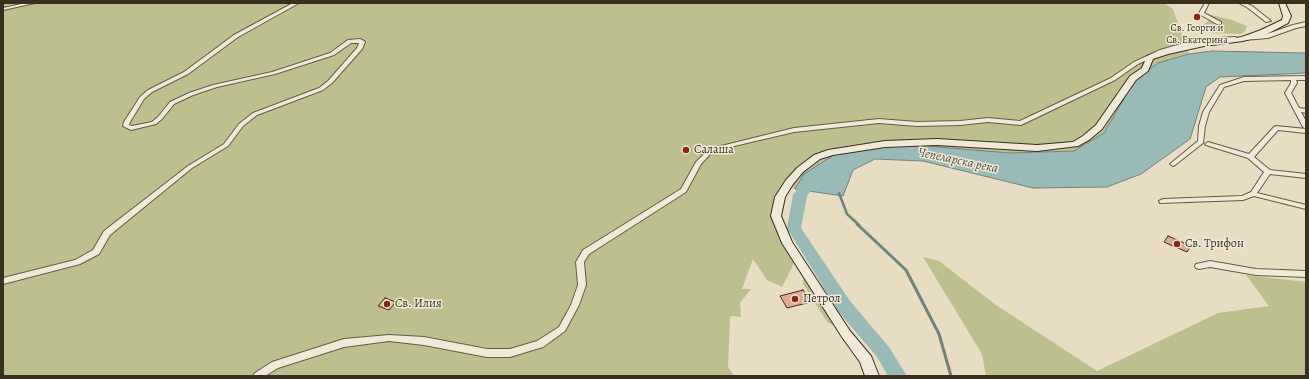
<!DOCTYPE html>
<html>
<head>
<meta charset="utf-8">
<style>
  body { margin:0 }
  #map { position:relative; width:1309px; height:379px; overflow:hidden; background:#e8ddc3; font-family:Alegreya,serif }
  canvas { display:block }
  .frame { position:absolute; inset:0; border:4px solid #3a2f21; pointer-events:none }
</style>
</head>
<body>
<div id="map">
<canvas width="1309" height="379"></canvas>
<div class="frame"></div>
</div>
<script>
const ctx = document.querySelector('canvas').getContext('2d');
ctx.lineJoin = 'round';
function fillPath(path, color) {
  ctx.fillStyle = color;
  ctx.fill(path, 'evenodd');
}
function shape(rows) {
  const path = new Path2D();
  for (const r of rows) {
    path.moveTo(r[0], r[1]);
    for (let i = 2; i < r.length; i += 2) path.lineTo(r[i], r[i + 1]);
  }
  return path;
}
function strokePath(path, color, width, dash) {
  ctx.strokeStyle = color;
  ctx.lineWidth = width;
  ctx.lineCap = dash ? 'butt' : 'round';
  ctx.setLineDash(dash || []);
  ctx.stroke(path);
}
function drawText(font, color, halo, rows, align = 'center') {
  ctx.font = font + ' Alegreya,serif';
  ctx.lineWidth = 3;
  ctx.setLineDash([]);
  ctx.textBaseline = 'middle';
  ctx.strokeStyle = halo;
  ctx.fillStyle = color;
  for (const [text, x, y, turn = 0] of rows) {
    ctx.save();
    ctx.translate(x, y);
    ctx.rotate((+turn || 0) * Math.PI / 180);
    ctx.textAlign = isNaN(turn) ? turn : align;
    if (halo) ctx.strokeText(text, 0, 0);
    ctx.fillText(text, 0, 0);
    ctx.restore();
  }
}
fillPath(shape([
  [3,3,1164,3,1173,9,1189,54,1158,63,1135,80,1104,133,1074,151,1010,153,914,145,805,174,795,189,783,184,775,204,795,261,782,287,767,280,753,259,742,289,751,289,740,303,741,317,731,316,730,319,728,367,734,376,3,376],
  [1207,14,1232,20,1247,26,1245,31,1241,34,1211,33,1196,29,1210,20,1205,15],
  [923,257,939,261,996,305,1097,371,1218,313,1269,306,1246,275,1306,282,1306,376,986,376,982,354],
  [807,275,837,327,827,322,803,284,803,279]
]), '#bdbf8f');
const water = shape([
  [1212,51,1306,53,1306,73,1220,77,1206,87,1190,139,1141,174,1107,187,1033,188,923,161,875,159,853,170,843,196,795,189,804,174,837,153,866,147,914,145,1010,153,1074,151,1104,133,1135,80,1158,63,1189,54,1212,51]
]);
fillPath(water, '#98bbb8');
strokePath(water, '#72837c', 1);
strokePath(shape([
  [839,193,847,214,859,225]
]), '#72837c', 2.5);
strokePath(shape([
  [857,224,906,270,939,334,951,376]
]), '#72837c', 3);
fillPath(shape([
  [815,171,820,172,822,175,807,196,801,228,850,301,889,347,907,376,888,376,877,357,838,311,787,228,793,195,810,172,815,171]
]), '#98bbb8');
const building = shape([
  [1168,236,1191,246,1187,252,1164,242,1168,236],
  [803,290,811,302,787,308,780,296,803,290],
  [385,298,396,302,389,310,378,306,385,298]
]);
fillPath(building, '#e6a894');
strokePath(building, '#3a2f21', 1);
const minor = shape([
  [26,3,35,3,3,10,3,8,26,3],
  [293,3,299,3,238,37,188,74,152,92,144,99,130,122,129,125,132,126,152,122,158,117,170,102,189,93,213,85,272,72,330,53,348,40,360,39,364,41,365,42,362,49,332,83,323,90,257,115,243,126,228,146,192,168,110,235,99,254,80,264,3,284,3,278,75,260,93,250,104,231,188,166,224,144,239,124,253,113,319,88,328,81,357,48,359,43,351,43,334,55,275,74,217,87,193,95,174,104,162,119,156,124,131,130,123,126,124,122,140,97,148,90,184,72,234,35,293,3],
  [1205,3,1209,3,1204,13,1221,22,1221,24,1217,24,1199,14,1199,13,1205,3],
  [1239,3,1245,3,1252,6,1271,21,1266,22,1248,8,1239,3],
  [1235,37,1238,39,1237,40,1198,43,1164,52,1138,64,1115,80,1021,125,988,122,960,125,917,126,879,123,794,132,713,151,701,164,686,192,589,254,584,262,586,285,579,305,565,331,543,347,510,357,487,357,424,345,389,341,344,347,278,368,265,376,253,376,255,373,272,362,344,339,389,335,424,337,487,349,510,349,537,341,559,327,571,305,578,285,576,262,583,250,681,189,696,162,709,149,794,128,879,119,917,122,960,121,988,118,1020,121,1111,78,1134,62,1160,50,1198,39,1235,37],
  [1306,76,1306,80,1296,80,1297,83,1291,93,1299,108,1306,109,1306,113,1301,112,1306,121,1306,129,1303,127,1285,93,1291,83,1291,80,1244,81,1224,87,1209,112,1205,126,1203,143,1175,165,1173,166,1170,164,1198,141,1199,126,1203,112,1220,85,1244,77,1306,76],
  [1276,126,1306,129,1306,133,1278,130,1254,157,1270,170,1306,174,1306,178,1270,174,1257,193,1306,205,1306,209,1254,196,1243,200,1160,203,1159,201,1163,199,1242,196,1251,192,1264,172,1248,158,1206,145,1205,144,1208,142,1249,154,1274,127,1276,126],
  [1210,261,1256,269,1306,271,1306,277,1256,275,1210,267,1199,269,1196,268,1195,266,1196,264,1210,261]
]);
const tertiary = shape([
  [1306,22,1306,26,1296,28,1268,38,1244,40,1241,38,1244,36,1267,34,1293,25,1306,22]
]);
const secondary = shape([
  [1279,3,1285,3,1291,16,1288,23,1267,34,1243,41,1204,46,1168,54,1153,59,1148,71,1136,80,1102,129,1089,140,1078,146,1037,151,937,145,885,147,833,155,820,159,803,172,793,184,785,197,781,216,792,242,850,331,871,356,879,376,865,376,860,362,842,337,782,243,771,216,775,197,786,180,797,168,814,155,828,150,885,141,937,139,1037,145,1073,142,1083,136,1096,125,1130,76,1142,68,1147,56,1166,50,1204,42,1242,37,1261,30,1282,20,1283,16,1279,3]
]);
strokePath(minor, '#665a4a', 2);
strokePath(tertiary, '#665a4a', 2);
strokePath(secondary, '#3a2f21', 2);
fillPath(minor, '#f0e9d8');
fillPath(tertiary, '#f0e9d8');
fillPath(secondary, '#f0e9d8');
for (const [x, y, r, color] of [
  [1197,17,4,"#8f2418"],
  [686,150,4,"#8f2418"],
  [1177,244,4,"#8f2418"],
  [795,299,4,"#8f2418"],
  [387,304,4,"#8f2418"]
]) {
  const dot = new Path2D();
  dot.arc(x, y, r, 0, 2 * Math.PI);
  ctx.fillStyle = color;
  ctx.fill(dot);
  strokePath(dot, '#f0e9d8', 1.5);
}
drawText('10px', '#3a2f21', '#f0e9d8', [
  ["Св. Георги и",1197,29],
  ["Св. Екатерина",1197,41]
]);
drawText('12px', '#3a2f21', '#f0e9d8', [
  ["Салаша",694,150],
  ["Св. Трифон",1185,244],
  ["Петрол",803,299],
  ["Св. Илия",395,304]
], 'left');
drawText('italic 13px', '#525247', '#f0e9d8', [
  ["Чепеларска река",958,161,12]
]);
</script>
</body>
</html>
